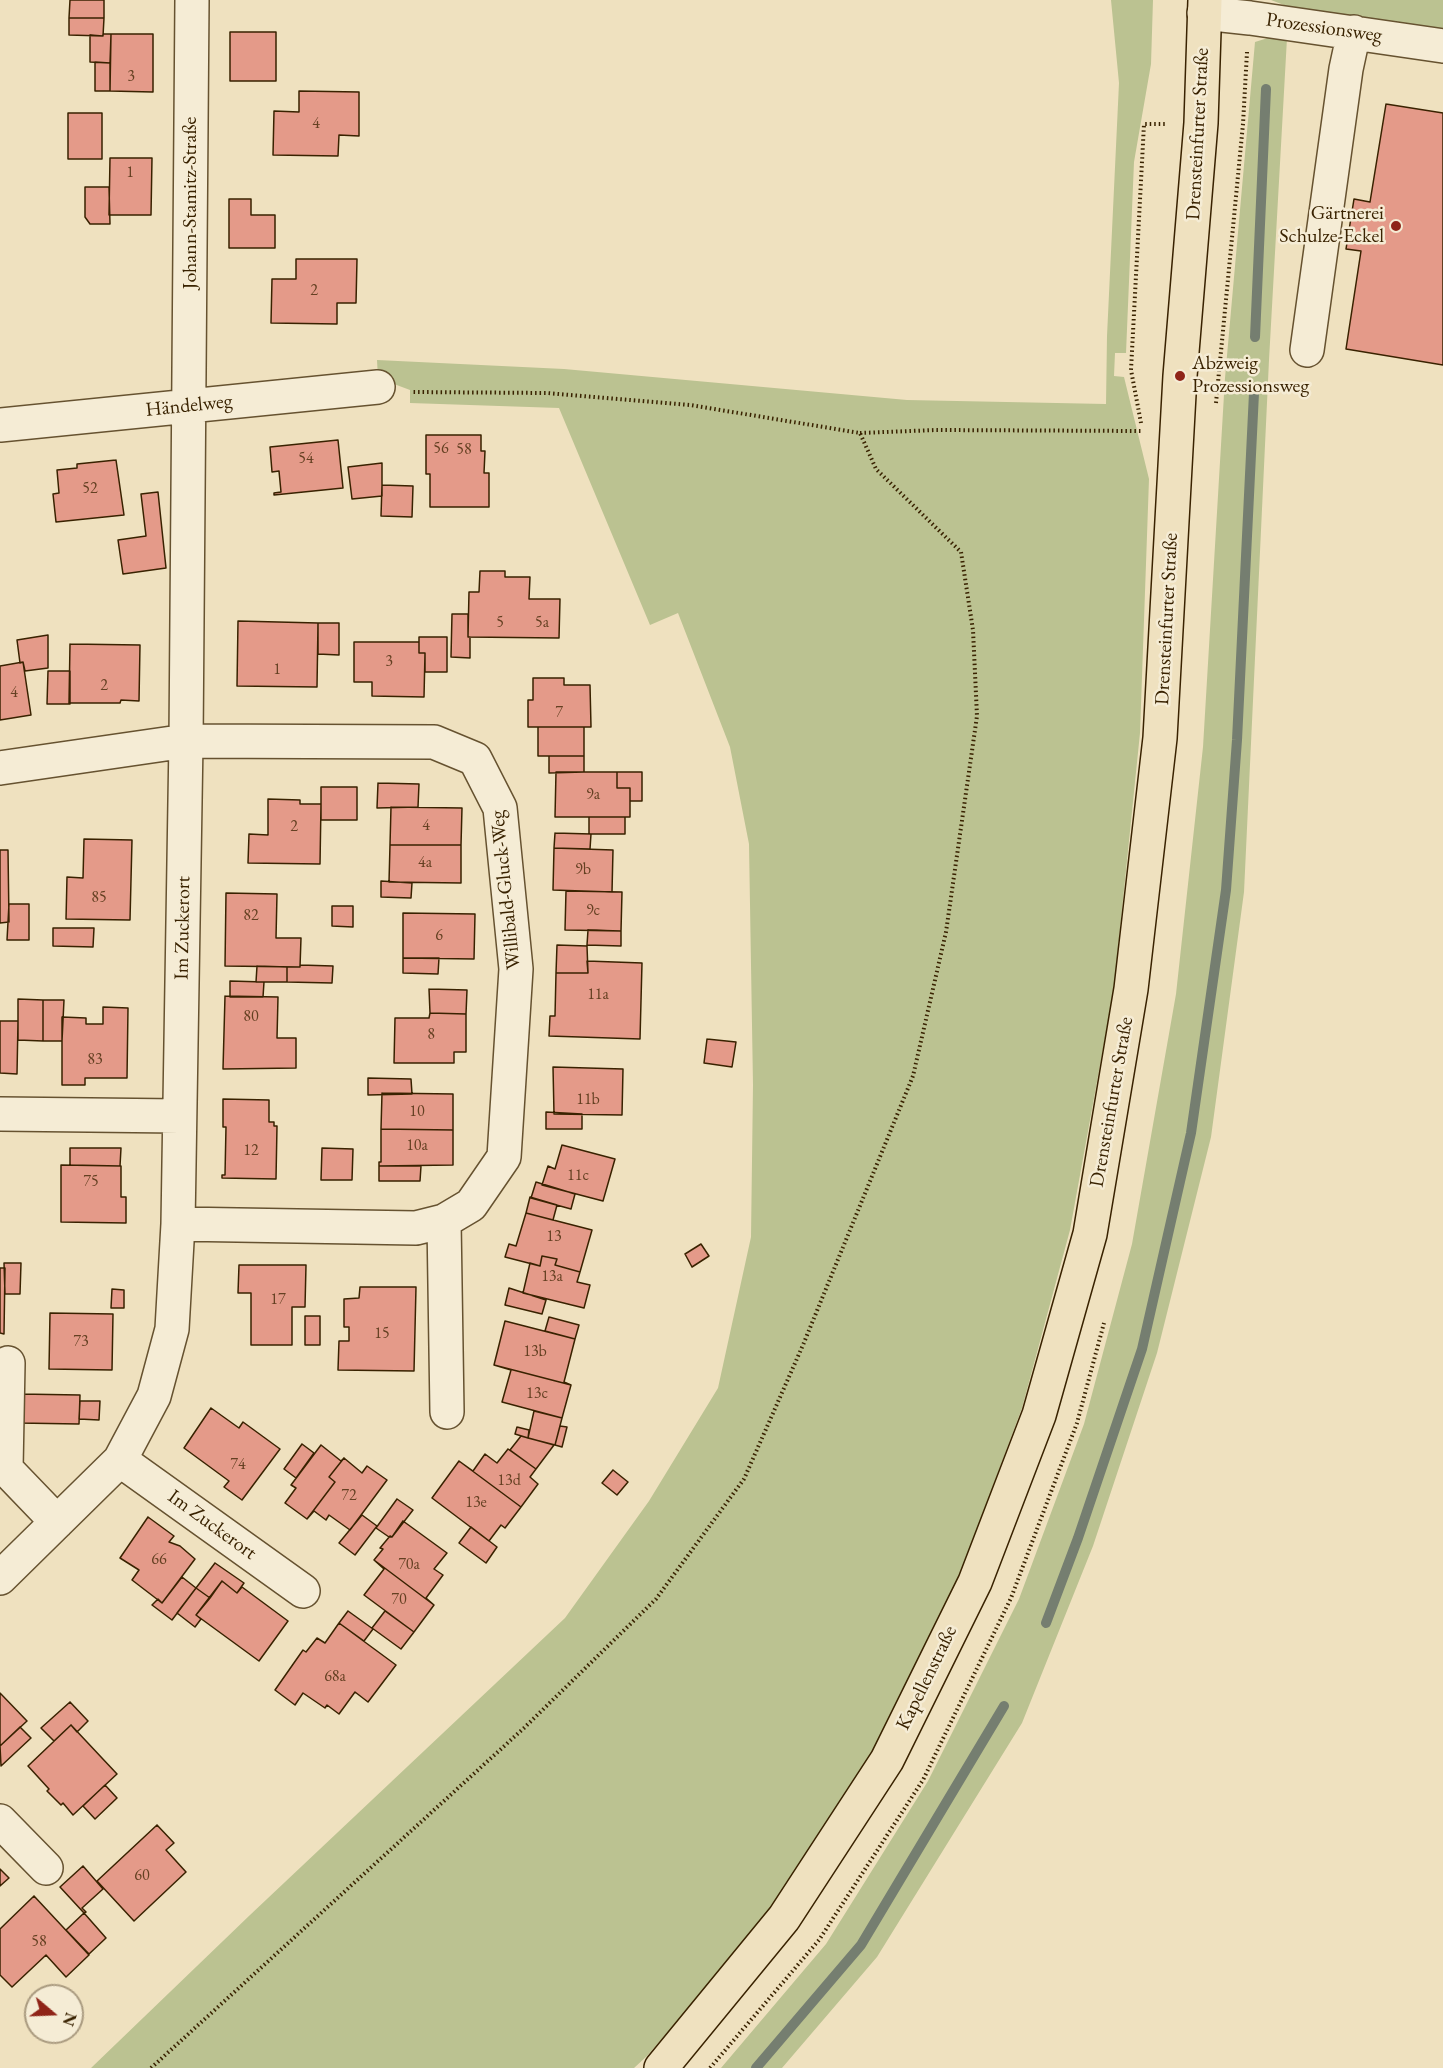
<!DOCTYPE html>
<html>
<head>
<meta charset="utf-8">
<style>
  body { margin:0 }
  #map { position:relative; width:1443px; height:2068px; overflow:hidden; background:#efe1bf; font-family:"EB Garamond",serif }
  canvas { display:block }
  .north { position:absolute; left:24px; top:1984px; width:60px; height:60px; box-sizing:border-box; background:#f5ecd5; border:2px solid #aa9b80; border-radius:50%; rotate:109deg; font-size:16px; font-weight:700; line-height:24px; text-align:center; color:#392200 }
  .north::after { content:''; display:block; margin:auto; width:21px; height:27px; background:#8f2418; clip-path:polygon(50% 0,100% 100%,50% 72%,0 100%) }
</style>
</head>
<body>
<div id="map">
<canvas width="1443" height="2068"></canvas>
<div class="north">N</div>
</div>
<script>
const ctx = document.querySelector('canvas').getContext('2d');
ctx.lineJoin = 'round';
function fillPath(path, color) {
  ctx.fillStyle = color;
  ctx.fill(path, 'evenodd');
}
function shape(rows) {
  const path = new Path2D();
  for (const r of rows) {
    path.moveTo(r[0], r[1]);
    for (let i = 2; i < r.length; i += 2) path.lineTo(r[i], r[i + 1]);
  }
  return path;
}
function strokePath(path, color, width, dash) {
  ctx.strokeStyle = color;
  ctx.lineWidth = width;
  ctx.lineCap = dash ? 'butt' : 'round';
  ctx.setLineDash(dash || []);
  ctx.stroke(path);
}
function drawText(font, color, halo, rows, align = 'center') {
  ctx.font = font + ' "EB Garamond",serif';
  ctx.lineWidth = 5;
  ctx.setLineDash([]);
  ctx.textBaseline = 'middle';
  ctx.strokeStyle = halo;
  ctx.fillStyle = color;
  for (const [text, x, y, turn = 0] of rows) {
    ctx.save();
    ctx.translate(x, y);
    ctx.rotate((+turn || 0) * Math.PI / 180);
    ctx.textAlign = isNaN(turn) ? turn : align;
    if (halo) ctx.strokeText(text, 0, 0);
    ctx.fillText(text, 0, 0);
    ctx.restore();
  }
}
fillPath(shape([
  [1111,0,1153,0,1151,64,1134,162,1126,353,1115,353,1114,376,1124,377,1149,479,1140,733,1114,988,1070,1230,1022,1408,960,1574,873,1753,775,1907,647,2056,634,2068,91,2068,250,1915,565,1618,649,1501,718,1388,751,1237,753,1085,749,844,730,747,678,613,650,625,559,408,410,403,410,390,378,378,377,360,564,369,907,400,1106,404,1107,336,1119,83],
  [1271,0,1443,0,1443,30,1289,7],
  [1271,37,1287,38,1269,360,1244,892,1211,1137,1157,1353,1093,1546,1022,1723,877,1957,782,2068,721,2068,826,1944,928,1781,1019,1599,1084,1424,1132,1244,1176,994,1203,747,1225,378,1255,42]
]), '#bbc291');
strokePath(shape([
  [1255,337,1266,89],
  [1046,1623,1078,1538,1142,1349,1191,1133,1226,890,1237,740,1254,393],
  [756,2068,861,1945,1004,1706]
]), '#757e70', 10);
const building = shape([
  [70,0,104,0,104,18,69,18,70,0],
  [69,18,104,18,103,36,69,35,69,18],
  [230,32,276,32,276,81,230,81,230,32],
  [103,34,111,34,110,63,90,62,90,35,103,36,103,34],
  [111,34,153,34,153,92,110,91,111,34],
  [95,62,110,63,110,91,95,91,95,62],
  [299,91,359,92,359,136,339,135,338,156,273,155,274,111,299,112,299,91],
  [1386,104,1443,113,1443,365,1346,349,1361,251,1346,249,1354,199,1370,202,1386,104],
  [68,113,102,113,102,159,68,159,68,113],
  [110,158,152,158,151,215,109,215,110,158],
  [85,187,109,187,110,224,90,224,85,217,85,187],
  [229,199,251,199,251,215,275,215,275,248,229,248,229,199],
  [296,259,357,259,356,303,337,303,337,324,271,323,272,279,296,279,296,259],
  [426,435,481,435,481,451,485,451,484,473,489,473,489,507,430,507,430,474,426,474,426,435],
  [338,440,343,488,274,495,274,493,281,492,279,471,272,472,270,447,338,440],
  [116,460,124,515,56,522,53,494,59,493,57,470,77,468,77,464,116,460],
  [382,463,382,496,352,499,348,467,382,463],
  [382,485,413,486,412,517,381,516,382,485],
  [158,492,166,568,123,574,118,540,146,536,141,494,158,492],
  [480,571,505,571,505,577,530,577,529,599,560,599,559,638,468,637,469,592,479,592,480,571],
  [452,614,468,614,468,637,470,637,470,658,451,657,452,614],
  [238,621,318,623,317,687,237,686,238,621],
  [318,623,339,623,339,655,318,654,318,623],
  [48,635,48,668,25,671,23,662,20,663,17,640,48,635],
  [419,637,447,637,447,672,425,672,425,653,419,653,419,637],
  [354,642,419,642,419,653,425,653,424,697,372,696,372,682,354,682,354,642],
  [70,644,140,645,139,701,121,700,120,703,69,703,70,644],
  [23,662,31,715,0,720,0,666,23,662],
  [48,671,70,671,70,704,47,704,48,671],
  [533,678,564,678,564,685,590,685,591,727,528,727,528,700,533,700,533,678],
  [538,727,584,727,584,756,538,756,538,727],
  [549,756,584,756,584,772,549,773,549,756],
  [556,772,617,772,617,788,630,788,630,817,555,817,556,772],
  [617,772,642,772,642,801,630,801,630,788,617,788,617,772],
  [378,783,419,784,418,807,377,808,378,783],
  [321,787,357,787,357,820,321,820,321,787],
  [268,799,300,800,300,804,321,804,320,864,248,863,249,834,268,835,268,799],
  [391,807,462,808,461,845,390,845,391,807],
  [589,817,625,817,625,834,589,834,589,817],
  [555,833,591,834,590,849,554,848,555,833],
  [84,839,132,840,130,920,66,919,67,877,83,878,84,839],
  [390,845,461,845,461,883,389,882,390,845],
  [554,848,613,850,612,892,553,890,554,848],
  [0,850,8,850,9,922,0,923,0,850],
  [381,881,412,883,411,898,381,897,381,881],
  [566,891,622,892,621,931,565,930,566,891],
  [226,893,277,894,276,938,301,938,300,967,225,966,226,893],
  [9,904,29,904,29,940,7,940,9,904],
  [332,906,353,906,353,927,332,926,332,906],
  [403,913,475,914,474,959,403,958,403,913],
  [53,928,94,928,93,947,53,946,53,928],
  [588,930,621,931,621,946,587,945,588,930],
  [557,945,587,946,588,973,556,973,557,945],
  [403,958,439,958,438,974,403,973,403,958],
  [587,961,642,963,640,1039,549,1036,550,1016,555,1016,556,973,588,973,587,961],
  [300,965,333,966,332,983,287,982,287,967,300,967,300,965],
  [257,966,287,967,287,982,256,982,257,966],
  [230,981,264,982,263,997,230,997,230,981],
  [429,989,467,990,466,1014,430,1013,429,989],
  [225,996,278,997,277,1038,296,1038,296,1068,223,1069,225,996],
  [18,999,43,1000,43,1041,18,1040,18,999],
  [43,1000,64,1000,62,1041,43,1041,43,1000],
  [103,1007,128,1008,127,1078,85,1078,85,1085,62,1085,62,1017,86,1018,86,1024,103,1024,103,1007],
  [430,1013,466,1014,466,1052,454,1052,454,1063,394,1063,395,1018,429,1018,430,1013],
  [0,1021,18,1021,17,1074,0,1073,0,1021],
  [707,1039,736,1042,732,1067,704,1063,707,1039],
  [553,1067,623,1069,622,1115,554,1114,553,1067],
  [368,1078,411,1079,412,1094,368,1095,368,1078],
  [382,1093,453,1094,453,1130,381,1129,382,1093],
  [223,1099,269,1100,269,1122,274,1122,274,1126,277,1126,276,1179,222,1178,222,1175,225,1175,226,1127,223,1127,223,1099],
  [546,1112,582,1114,582,1129,546,1129,546,1112],
  [381,1129,453,1130,453,1165,379,1166,379,1162,381,1162,381,1129],
  [562,1145,615,1159,603,1201,542,1185,548,1166,555,1169,562,1145],
  [70,1148,121,1148,120,1166,70,1165,70,1148],
  [322,1148,353,1149,352,1180,321,1180,322,1148],
  [61,1165,121,1166,121,1197,126,1197,126,1223,61,1222,61,1165],
  [379,1166,421,1166,420,1181,379,1181,379,1166],
  [536,1182,575,1194,571,1209,531,1198,536,1182],
  [530,1197,557,1205,553,1220,526,1213,530,1197],
  [526,1213,592,1230,580,1272,555,1265,557,1259,542,1256,540,1266,505,1257,509,1244,516,1246,526,1213],
  [701,1244,709,1256,692,1267,685,1254,701,1244],
  [542,1256,557,1259,555,1265,580,1272,577,1282,590,1285,584,1308,523,1293,530,1263,540,1266,542,1256],
  [4,1263,21,1263,20,1294,5,1294,4,1263],
  [239,1265,306,1265,305,1307,292,1307,292,1345,251,1345,251,1293,238,1293,239,1265],
  [0,1268,5,1268,4,1334,0,1333,0,1268],
  [360,1287,416,1287,414,1371,338,1370,339,1341,349,1341,349,1327,344,1327,344,1299,359,1298,360,1287],
  [509,1288,546,1300,542,1314,505,1305,509,1288],
  [112,1289,124,1290,124,1308,111,1308,112,1289],
  [50,1313,113,1314,112,1370,49,1369,50,1313],
  [305,1316,320,1316,320,1345,305,1345,305,1316],
  [549,1317,579,1325,575,1339,545,1331,549,1317],
  [505,1321,575,1339,564,1382,571,1385,494,1365,505,1321],
  [494,1365,571,1385,562,1418,502,1402,511,1370,494,1365],
  [19,1394,80,1395,79,1424,18,1423,19,1394],
  [80,1401,100,1401,99,1420,79,1419,80,1401],
  [211,1408,239,1428,243,1422,280,1449,242,1500,224,1487,229,1481,184,1448,211,1408],
  [534,1411,562,1418,555,1445,528,1438,534,1411],
  [560,1426,567,1427,562,1447,555,1445,560,1426],
  [517,1427,529,1430,528,1438,515,1434,517,1427],
  [521,1436,554,1445,536,1469,510,1450,521,1436],
  [302,1444,314,1453,296,1478,284,1469,302,1444],
  [321,1445,341,1461,344,1458,329,1477,335,1482,307,1519,285,1503,296,1488,291,1485,321,1445],
  [508,1449,536,1469,530,1477,538,1484,521,1507,459,1461,473,1471,485,1454,497,1463,508,1449],
  [344,1458,362,1473,367,1466,387,1480,350,1530,329,1515,326,1520,314,1511,307,1519,335,1482,329,1477,344,1458],
  [459,1461,521,1507,505,1528,501,1525,489,1541,432,1498,459,1461],
  [613,1470,628,1482,617,1495,602,1483,613,1470],
  [397,1499,413,1510,392,1537,389,1537,376,1528,397,1499],
  [362,1515,377,1526,355,1555,339,1543,362,1515],
  [148,1517,174,1536,169,1542,180,1546,195,1559,162,1603,132,1580,139,1570,120,1558,148,1517],
  [403,1521,447,1553,434,1569,443,1575,426,1598,434,1605,374,1560,383,1549,380,1548,390,1536,392,1537,403,1521],
  [471,1527,497,1547,486,1563,459,1543,471,1527],
  [374,1560,434,1605,414,1632,364,1595,384,1569,374,1560],
  [215,1563,244,1583,237,1593,222,1581,210,1598,196,1588,215,1563],
  [182,1577,196,1588,172,1620,152,1605,158,1599,162,1603,182,1577],
  [222,1581,237,1593,242,1587,288,1621,259,1661,196,1615,222,1581],
  [196,1588,210,1598,196,1615,201,1619,195,1627,177,1613,196,1588],
  [348,1611,373,1629,364,1641,339,1623,348,1611],
  [385,1611,414,1632,401,1649,372,1628,385,1611],
  [339,1623,396,1665,368,1702,355,1692,339,1714,327,1705,325,1708,303,1693,295,1705,275,1690,303,1650,306,1652,317,1638,325,1643,339,1623],
  [0,1693,27,1721,0,1746,0,1693],
  [70,1702,88,1721,77,1732,71,1725,54,1741,41,1728,70,1702],
  [71,1725,117,1774,73,1815,63,1803,61,1805,47,1791,49,1789,28,1766,71,1725],
  [20,1727,31,1738,1,1766,0,1746,20,1727],
  [105,1785,117,1798,95,1819,83,1806,105,1785],
  [157,1825,174,1843,166,1850,186,1872,134,1921,97,1881,157,1825],
  [83,1866,103,1889,82,1908,86,1912,84,1913,60,1887,83,1866],
  [0,1869,9,1878,0,1886,0,1869],
  [34,1896,89,1955,66,1977,46,1955,12,1987,0,1975,0,1929,34,1896],
  [84,1913,106,1938,89,1954,66,1930,84,1913]
]);
fillPath(building, '#e49a89');
strokePath(building, '#392200', 1.5);
const minor = shape([
  [1204,13,1250,18,1443,46],
  [1307,350,1346,69,1354,32],
  [0,425,378,387],
  [0,768,186,741,434,742,475,759,500,808,516,969,504,1157,471,1205,444,1221,416,1228,178,1224],
  [0,1114,179,1116],
  [444,1221,447,1412],
  [8,1363,6,1469,57,1522],
  [120,1460,303,1591],
  [0,1578,120,1460,154,1396,172,1329,178,1224,186,741,192,0],
  [0,1821,46,1868]
]);
const major = shape([
  [661,2068,784,1918,887,1760,975,1582,1039,1415,1090,1234,1131,989,1160,738,1180,376,1201,123,1205,0]
]);
strokePath(minor, '#665230', 36);
strokePath(major, '#392200', 36);
strokePath(shape([
  [1216,403,1243,124,1247,52],
  [1141,423,1131,370,1144,124,1167,124],
  [860,433,936,430,1142,431],
  [151,2068,524,1728,656,1599,744,1479,803,1345,913,1076,946,932,977,716,973,630,961,552,876,469,860,433,690,405,547,393,412,392],
  [710,2068,819,1940,923,1780,1011,1598,1077,1423,1104,1323]
]), '#392200', 4, [1.5, 3]);
strokePath(minor, '#f5ecd5', 33);
strokePath(major, '#efe1bf', 33);
for (const [x, y, r, color] of [
  [1396,226,6,"#8f2418"],
  [1180,376,6,"#8f2418"]
]) {
  const dot = new Path2D();
  dot.arc(x, y, r, 0, 2 * Math.PI);
  ctx.fillStyle = color;
  ctx.fill(dot);
  strokePath(dot, '#f5ecd5', 2);
}
drawText('16px', '#644022', null, [
  ["3",131,77],
  ["4",316,124],
  ["1",130,173],
  ["2",314,291],
  ["56",441,449],
  ["58",464,450],
  ["54",306,459],
  ["52",90,489],
  ["5",500,623],
  ["5a",542,623],
  ["3",389,662],
  ["1",277,670],
  ["2",104,686],
  ["4",14,693],
  ["7",559,713],
  ["9a",593,795],
  ["4",426,826],
  ["2",294,827],
  ["4a",425,863],
  ["9b",583,870],
  ["85",99,898],
  ["9c",593,911],
  ["82",251,916],
  ["6",439,936],
  ["11a",598,995],
  ["80",251,1017],
  ["8",431,1035],
  ["83",95,1060],
  ["11b",588,1100],
  ["10",417,1112],
  ["10a",417,1146],
  ["12",251,1151],
  ["11c",578,1176],
  ["75",91,1182],
  ["13",554,1237],
  ["13a",552,1277],
  ["17",278,1300],
  ["15",382,1334],
  ["73",81,1342],
  ["13b",535,1352],
  ["13c",537,1394],
  ["74",238,1465],
  ["13d",509,1481],
  ["72",349,1496],
  ["13e",476,1503],
  ["66",159,1560],
  ["70a",409,1565],
  ["70",399,1600],
  ["68a",335,1677],
  ["60",142,1876],
  ["58",39,1942]
]);
drawText('20px', '#392200', '#f5ecd5', [
  ["Prozessionsweg",1324,28,8],
  ["Drensteinfurter Straße",1198,134,-87],
  ["Johann-Stamitz-Straße",191,203,-90],
  ["Händelweg",189,406,-6],
  ["Drensteinfurter Straße",1167,619,-87],
  ["Willibald-Gluck-Weg",506,890,-96],
  ["Im Zuckerort",183,928,-89],
  ["Drensteinfurter Straße",1112,1102,-80],
  ["Im Zuckerort",212,1525,36],
  ["Kapellenstraße",927,1678,-64]
]);
drawText('20px', '#392200', '#f5ecd5', [
  ["Gärtnerei",1384,214],
  ["Schulze-Eckel",1384,237],
  ["Abzweig",1192,364,"left"],
  ["Prozessionsweg",1192,387,"left"]
], 'right');
</script>
</body>
</html>
